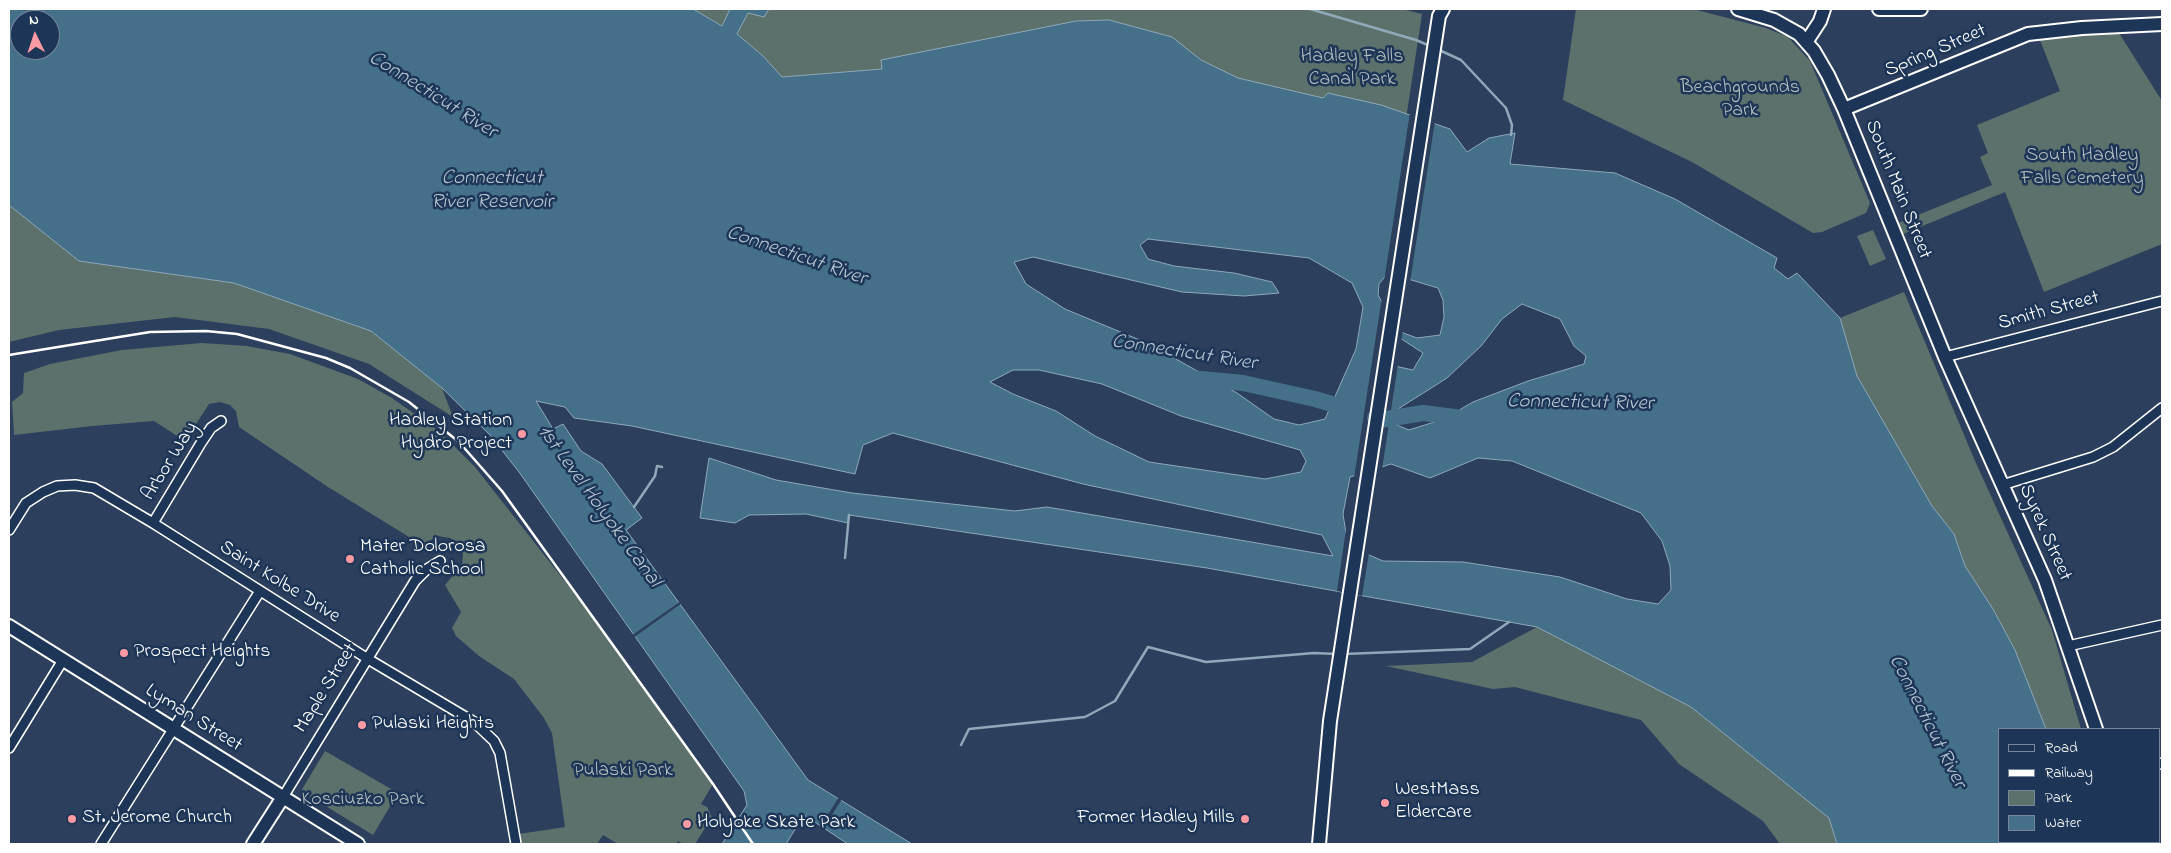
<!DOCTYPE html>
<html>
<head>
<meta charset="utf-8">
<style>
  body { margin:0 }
  #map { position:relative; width:2171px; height:853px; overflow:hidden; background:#2c3f5d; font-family:"Indie Flower",sans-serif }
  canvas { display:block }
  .frame { position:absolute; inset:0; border:10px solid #fff; pointer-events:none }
  .legend { position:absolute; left:1998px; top:728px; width:162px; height:115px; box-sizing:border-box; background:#1d3557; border:1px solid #77869a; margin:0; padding:6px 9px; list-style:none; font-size:15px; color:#fff }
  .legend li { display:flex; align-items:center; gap:10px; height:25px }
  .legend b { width:25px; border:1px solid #77869a }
  .north { position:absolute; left:10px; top:10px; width:50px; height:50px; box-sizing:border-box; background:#1d3557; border:1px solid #77869a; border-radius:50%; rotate:356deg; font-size:14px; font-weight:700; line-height:20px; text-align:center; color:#fff }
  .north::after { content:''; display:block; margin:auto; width:18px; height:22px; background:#ff9aa2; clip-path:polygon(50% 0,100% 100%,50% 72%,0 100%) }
</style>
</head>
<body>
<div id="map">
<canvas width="2171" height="853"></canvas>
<div class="frame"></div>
<ul class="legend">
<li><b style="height:6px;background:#1d3557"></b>Road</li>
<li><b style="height:6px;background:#fff"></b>Railway</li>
<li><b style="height:14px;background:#5d716c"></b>Park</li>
<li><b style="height:14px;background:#45708a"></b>Water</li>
</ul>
<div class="north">N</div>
</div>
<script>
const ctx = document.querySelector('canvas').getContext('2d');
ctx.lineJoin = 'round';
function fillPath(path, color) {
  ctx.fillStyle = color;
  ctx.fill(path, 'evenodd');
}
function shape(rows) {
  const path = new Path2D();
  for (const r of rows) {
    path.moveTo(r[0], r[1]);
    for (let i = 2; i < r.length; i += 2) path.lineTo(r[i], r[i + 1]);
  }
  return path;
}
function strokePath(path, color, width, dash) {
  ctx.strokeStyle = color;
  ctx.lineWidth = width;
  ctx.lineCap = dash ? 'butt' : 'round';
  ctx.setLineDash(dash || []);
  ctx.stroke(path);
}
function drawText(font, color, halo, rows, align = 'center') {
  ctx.font = font + ' "Indie Flower",sans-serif';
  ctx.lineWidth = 5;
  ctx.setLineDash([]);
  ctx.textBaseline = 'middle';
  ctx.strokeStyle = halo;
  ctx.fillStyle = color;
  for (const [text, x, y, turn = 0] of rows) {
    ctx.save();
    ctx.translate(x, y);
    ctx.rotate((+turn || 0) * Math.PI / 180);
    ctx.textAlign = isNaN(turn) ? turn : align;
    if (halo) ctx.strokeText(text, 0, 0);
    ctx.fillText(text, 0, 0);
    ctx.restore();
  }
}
fillPath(shape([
  [693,9,1402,9,1422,14,1402,145,1337,132,1109,20,1076,21,882,60,883,69,782,77,763,56,738,35],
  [1576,9,1693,9,1766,28,1788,37,1810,61,1870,203,1866,213,1822,232,1813,233,1692,162,1563,100],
  [2119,33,2162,101,2162,244,2044,292,2005,192,1903,234,1898,223,1992,185,1980,157,1988,153,1977,125,2060,91,2038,35],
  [9,205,79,261,234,283,371,331,442,388,453,417,369,364,269,329,175,317,59,330,9,342],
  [1873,230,1886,259,1870,266,1857,236],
  [1904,292,1975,461,2052,630,2081,729,2046,729,2015,650,1993,609,1965,566,1954,534,1932,506,1857,376,1840,318],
  [202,343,247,346,290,354,358,379,392,398,439,431,475,467,604,631,713,784,701,804,707,807,712,817,695,844,683,844,678,841,676,844,618,844,603,835,597,844,520,844,519,834,565,827,552,733,544,718,514,679,479,656,456,636,452,628,461,612,445,585,462,565,463,554,458,544,450,538,438,536,422,545,328,487,239,427,236,411,230,405,220,402,209,404,185,441,154,421,92,426,14,435,12,402,23,393,24,373,50,364,122,350],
  [1537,627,1691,707,1829,818,1837,844,1780,844,1763,821,1679,764,1641,720,1515,687,1493,689,1386,666,1472,662],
  [325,751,398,793,373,835,301,791]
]), '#5d716c');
const water = shape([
  [9,9,693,9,722,26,730,9,769,9,764,17,748,13,737,34,763,56,782,77,882,69,881,60,1076,21,1109,20,1172,37,1201,60,1238,78,1323,98,1328,93,1381,105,1450,129,1467,152,1489,138,1515,133,1510,164,1615,173,1675,199,1777,258,1774,268,1788,279,1797,273,1840,318,1857,376,1932,506,1954,534,1965,566,1993,609,2015,650,2046,729,2000,729,2000,842,2084,842,2085,844,1837,844,1829,818,1691,707,1537,627,1207,568,849,515,848,523,806,514,749,515,735,523,700,518,709,458,776,480,852,493,1015,511,1047,507,1333,556,1322,535,1083,484,893,433,863,445,855,474,632,426,574,418,565,407,536,401,553,429,563,424,581,451,602,464,642,518,626,530,808,780,912,844,848,844,804,815,786,844,722,844,747,805,744,791,519,472,490,435,442,388,371,331,234,283,79,261,9,205,9,9],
  [20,20,50,20,50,50,20,50,20,20],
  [1148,239,1309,258,1352,283,1363,307,1356,349,1325,419,1299,425,1274,419,1237,393,1147,343,1065,309,1026,284,1014,262,1033,257,1182,292,1244,296,1279,293,1272,282,1234,273,1174,266,1148,259,1140,245,1148,239],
  [1388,273,1438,288,1443,300,1444,317,1440,335,1417,338,1398,331,1378,295,1379,284,1388,273],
  [1522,304,1560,319,1574,346,1586,356,1584,364,1528,381,1473,402,1444,419,1409,430,1394,424,1398,409,1447,378,1481,346,1502,319,1522,304],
  [1400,338,1423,353,1413,370,1376,362,1379,340,1400,338],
  [1013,370,1039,370,1102,384,1181,416,1300,450,1306,461,1301,472,1265,479,1149,462,1095,436,1056,411,1013,394,990,382,1013,370],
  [1478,458,1512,461,1641,513,1662,541,1670,566,1671,590,1658,604,1627,599,1560,577,1463,562,1383,561,1348,546,1343,514,1350,477,1391,464,1430,478,1478,458]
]);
fillPath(water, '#45708a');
strokePath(water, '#8fa9b9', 1);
fillPath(shape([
  [1410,112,1435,121,1410,282,1389,276,1384,282],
  [1382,297,1400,329,1403,330,1401,342,1381,342,1379,360,1398,364,1382,469,1354,478],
  [1347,523,1351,545,1369,553,1362,596,1337,591],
  [681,601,682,603,633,638,631,636],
  [839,797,842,799,823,829,820,827]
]), '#2c3f5d');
strokePath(shape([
  [1310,9,1416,40,1430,46],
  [1437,49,1461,60,1506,108,1512,125,1511,135],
  [634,507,655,476,657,466,662,467],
  [845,558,849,515],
  [1344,654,1470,649,1509,622],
  [961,745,969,729,1085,717,1115,701,1148,647,1206,662,1314,653,1336,654]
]), '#8fa9b9', 2.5);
strokePath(shape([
  [1191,378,1243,383,1315,399,1352,410],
  [1375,418,1380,420,1423,413,1470,419]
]), '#45708a', 16);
const street = shape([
  [1945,357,2162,301],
  [2002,485,2093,457,2113,447,2162,408],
  [153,523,201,443,211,428,221,421],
  [9,530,26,503,43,492,57,486,75,485,94,488,153,523,368,659,474,722,494,741,500,753,516,844],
  [2068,646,2162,625],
  [9,748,63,660],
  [2160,764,2162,763],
  [283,797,415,581,427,569,440,561],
  [101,844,260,591]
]);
const secondary = shape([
  [1738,9,1774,20,1799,34,1814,51,1828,75,1844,109,1945,357,2045,580,2096,729],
  [1879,9,1921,9],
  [1807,41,1820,21,1824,9],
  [1844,109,2028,34,2082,28,2162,24],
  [9,626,358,844],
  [2131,842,2132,844],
  [253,844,283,797],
  [1319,844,1330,721,1439,16,1443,9]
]);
strokePath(street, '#fff', 12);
strokePath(secondary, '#fff', 16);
strokePath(street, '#1d3557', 9);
strokePath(secondary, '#1d3557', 12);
strokePath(shape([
  [9,355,150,332,206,331,237,334,326,358,350,368,409,402,459,442,502,491,713,784,753,844]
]), '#fff', 2.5);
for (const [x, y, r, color] of [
  [522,434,5,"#ff9aa2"],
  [350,559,5,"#ff9aa2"],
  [124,653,5,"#ff9aa2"],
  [362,725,5,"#ff9aa2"],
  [1385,803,5,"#ff9aa2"],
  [72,819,5,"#ff9aa2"],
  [1245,819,5,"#ff9aa2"],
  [687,824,5,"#ff9aa2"]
]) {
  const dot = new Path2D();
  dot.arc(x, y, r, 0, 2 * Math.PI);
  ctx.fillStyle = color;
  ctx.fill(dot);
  strokePath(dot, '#1d3557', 2);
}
drawText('20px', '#fff', '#1d3557', [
  ["Spring Street",1936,52,-23],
  ["South Main Street",1897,190,68],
  ["Smith Street",2049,312,-15],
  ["Arbor Way",171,462,-58],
  ["Syrek Street",2044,533,66],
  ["Saint Kolbe Drive",279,583,32],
  ["Maple Street",327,689,-58],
  ["Lyman Street",193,719,32]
]);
drawText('20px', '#b6bfbd', '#1d3557', [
  ["Hadley Falls",1352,58],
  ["Canal Park",1352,81],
  ["Beachgrounds",1740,89],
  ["Park",1740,112],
  ["South Hadley",2082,157],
  ["Falls Cemetery",2082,180],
  ["Pulaski Park",623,772],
  ["Kosciuzko Park",363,801]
]);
drawText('20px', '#fff', '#1d3557', [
  ["Hadley Station",512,422,"right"],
  ["Hydro Project",512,445,"right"],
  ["Mater Dolorosa",360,548],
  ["Catholic School",360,571],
  ["Prospect Heights",134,653],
  ["Pulaski Heights",372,725],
  ["WestMass",1395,791],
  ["Eldercare",1395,814],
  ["St. Jerome Church",82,819],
  ["Former Hadley Mills",1235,819,"right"],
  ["Holyoke Skate Park",697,824]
], 'left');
drawText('italic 21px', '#b5c6d0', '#1d3557', [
  ["Connecticut River",432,96,32],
  ["Connecticut",492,180],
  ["River Reservoir",492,204],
  ["Connecticut River",796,257,19],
  ["Connecticut River",1184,354,9],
  ["Connecticut River",1580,404,1],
  ["1st Level Holyoke Canal",598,507,54],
  ["Connecticut River",1926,722,63]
]);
</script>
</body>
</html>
